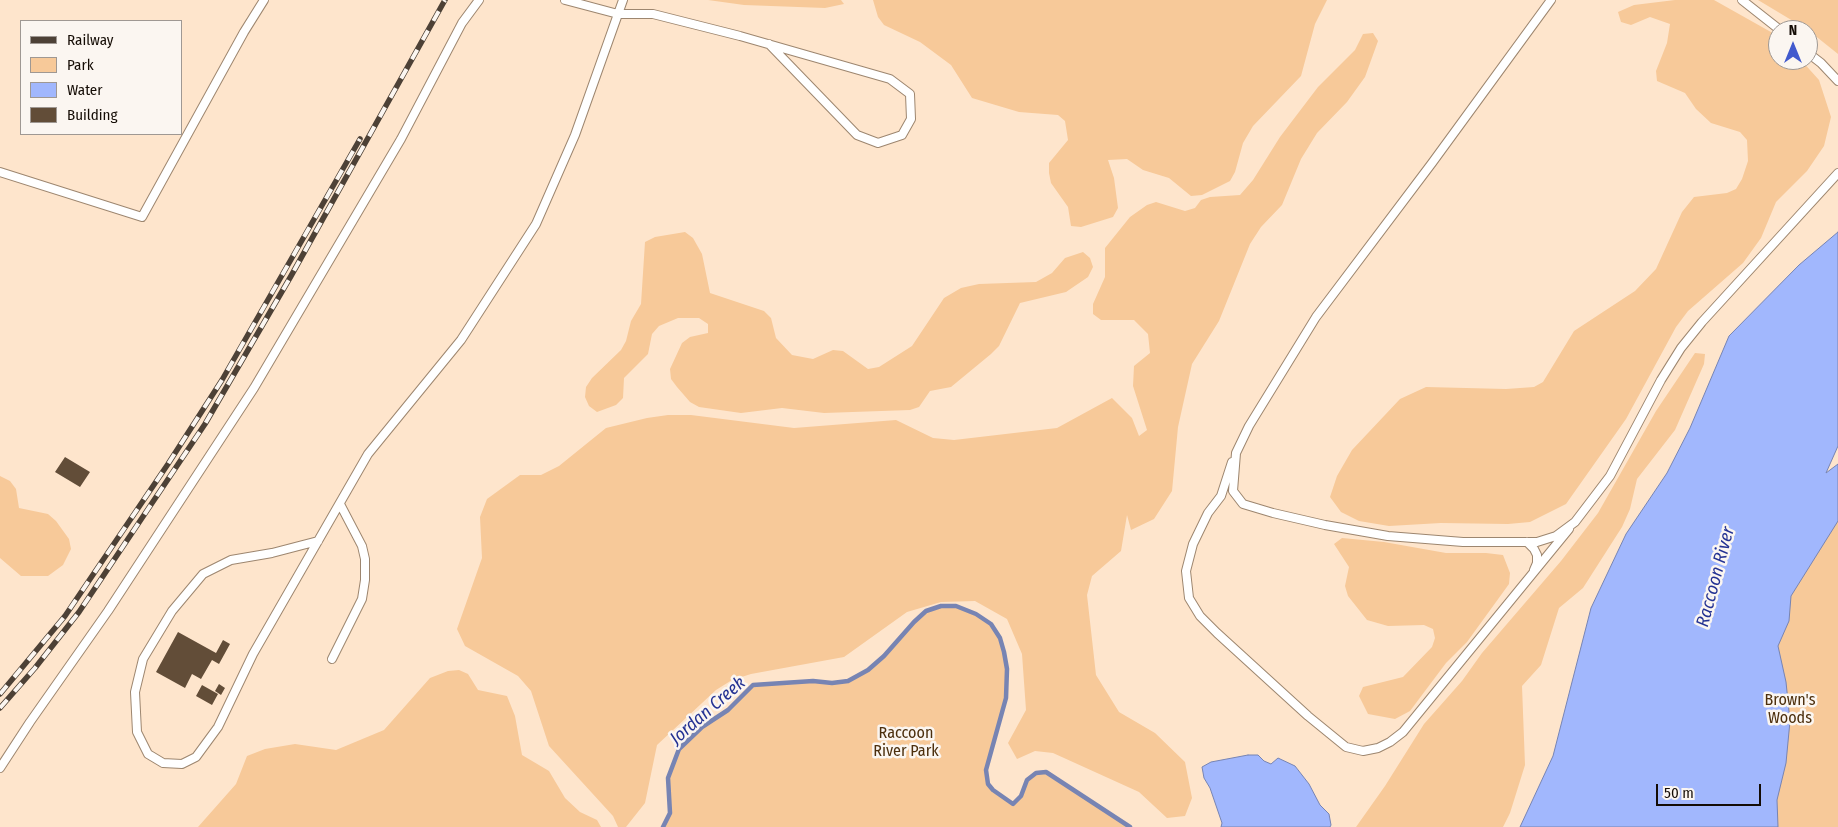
<!DOCTYPE html>
<html>
<head>
<meta charset="utf-8">
<style>
  body { margin:0 }
  #map { position:relative; width:1838px; height:827px; overflow:hidden; background:#fee5cc; font-family:"Fira Sans Condensed",sans-serif }
  canvas { display:block }
  .legend { position:absolute; left:20px; top:20px; width:162px; height:115px; box-sizing:border-box; background:#fbf6f1; border:1px solid #9f9893; margin:0; padding:6px 9px; list-style:none; font-size:15px; color:#140c05 }
  .legend li { display:flex; align-items:center; gap:10px; height:25px }
  .legend b { width:25px; border:1px solid #9f9893 }
  .north { position:absolute; left:1768px; top:20px; width:50px; height:50px; box-sizing:border-box; background:#fbf6f1; border:1px solid #9f9893; border-radius:50%; rotate:0deg; font-size:14px; font-weight:700; line-height:20px; text-align:center; color:#140c05 }
  .north::after { content:''; display:block; margin:auto; width:18px; height:22px; background:#425acd; clip-path:polygon(50% 0,100% 100%,50% 72%,0 100%) }
  .scale { position:absolute; left:1656px; top:784px; width:105px; height:22px; box-sizing:border-box; border:2px solid #140c05; border-top:0; padding-left:6px; font-size:15px; line-height:18px; white-space:nowrap; color:#140c05; -webkit-text-stroke:4px #fbf6f1; paint-order:stroke }
</style>
</head>
<body>
<div id="map">
<canvas width="1838" height="827"></canvas>
<ul class="legend">
<li><b style="height:6px;background:#4d4136"></b>Railway</li>
<li><b style="height:14px;background:#f7c999"></b>Park</li>
<li><b style="height:14px;background:#a1b7fd"></b>Water</li>
<li><b style="height:14px;background:#624d38"></b>Building</li>
</ul>
<div class="north">N</div>
<div class="scale">50 m</div>
</div>
<script>
const ctx = document.querySelector('canvas').getContext('2d');
ctx.lineJoin = 'round';
function fillPath(path, color) {
  ctx.fillStyle = color;
  ctx.fill(path, 'evenodd');
}
function shape(rows) {
  const path = new Path2D();
  for (const r of rows) {
    path.moveTo(r[0], r[1]);
    for (let i = 2; i < r.length; i += 2) path.lineTo(r[i], r[i + 1]);
  }
  return path;
}
function strokePath(path, color, width, dash) {
  ctx.strokeStyle = color;
  ctx.lineWidth = width;
  ctx.lineCap = dash ? 'butt' : 'round';
  ctx.setLineDash(dash || []);
  ctx.stroke(path);
}
function drawText(font, color, halo, rows, align = 'center') {
  ctx.font = font + ' "Fira Sans Condensed",sans-serif';
  ctx.lineWidth = 5;
  ctx.setLineDash([]);
  ctx.textBaseline = 'middle';
  ctx.strokeStyle = halo;
  ctx.fillStyle = color;
  for (const [text, x, y, turn = 0] of rows) {
    ctx.save();
    ctx.translate(x, y);
    ctx.rotate((+turn || 0) * Math.PI / 180);
    ctx.textAlign = isNaN(turn) ? turn : align;
    if (halo) ctx.strokeText(text, 0, 0);
    ctx.fillText(text, 0, 0);
    ctx.restore();
  }
}
fillPath(shape([
  [708,0,841,0,844,4,825,8,744,5],
  [873,0,1327,0,1315,24,1301,76,1253,126,1243,143,1235,172,1230,181,1202,195,1191,196,1169,178,1143,170,1127,159,1108,160,1114,178,1118,208,1113,217,1081,227,1071,226,1068,207,1051,183,1049,173,1049,163,1068,140,1065,121,1058,115,1019,112,972,98,951,65,920,42,884,25,878,17],
  [1675,0,1714,0,1778,36,1778,60,1801,60,1819,80,1831,117,1824,146,1807,171,1776,202,1761,238,1743,263,1688,311,1676,327,1626,419,1566,504,1530,522,1508,524,1441,523,1389,526,1359,521,1341,512,1330,497,1337,476,1352,450,1400,399,1426,387,1506,389,1534,387,1543,382,1574,331,1635,291,1656,269,1682,212,1694,197,1727,193,1736,189,1742,179,1748,161,1747,140,1740,132,1711,123,1696,109,1685,93,1657,81,1656,71,1667,43,1670,24,1650,17,1631,25,1621,22,1618,12,1634,5],
  [1758,0,1838,0,1838,54,1808,30],
  [1373,33,1378,41,1365,77,1347,102,1317,133,1301,159,1282,205,1261,227,1250,244,1219,321,1192,364,1178,427,1172,491,1154,519,1131,530,1127,515,1121,551,1092,576,1087,595,1096,675,1119,712,1155,733,1185,762,1192,798,1185,816,1167,818,1139,792,1053,753,1035,751,1017,759,1008,743,1026,710,1022,654,1007,619,975,601,941,602,907,612,844,657,751,674,732,680,716,690,657,745,645,803,626,827,618,827,613,816,549,746,531,691,518,676,465,646,457,629,482,558,480,517,487,499,520,475,541,475,559,466,606,428,647,418,668,415,691,415,794,428,896,420,933,438,954,440,1057,428,1112,398,1132,418,1139,436,1147,430,1133,386,1134,366,1150,353,1148,334,1134,320,1101,320,1093,314,1093,304,1105,277,1105,248,1130,217,1147,205,1156,202,1185,211,1195,208,1201,200,1210,197,1240,195,1253,180,1280,137,1318,87,1355,50,1363,34],
  [685,232,693,238,702,254,710,293,764,311,771,318,776,338,792,355,813,359,833,350,843,351,868,369,879,367,912,346,944,298,961,288,979,284,1036,282,1052,273,1065,258,1083,252,1090,258,1093,267,1088,277,1066,292,1020,303,999,346,991,354,951,387,930,391,919,407,910,410,824,413,782,408,741,413,699,407,690,402,677,387,671,379,670,369,682,343,690,337,708,333,708,324,699,318,678,318,659,326,652,334,648,354,624,378,623,398,616,405,597,412,589,406,585,397,586,387,592,378,621,350,626,341,631,321,641,304,645,242,655,237],
  [1695,353,1705,354,1704,364,1675,430,1637,479,1630,509,1622,527,1583,588,1559,608,1541,665,1522,686,1525,765,1510,813,1503,827,1356,827,1385,786,1424,724,1462,681,1482,653,1561,561,1598,513,1656,411],
  [0,476,10,481,16,489,19,508,48,514,56,521,69,539,71,549,63,565,48,576,21,576,0,558],
  [1838,477,1838,827,1743,827,1740,713],
  [1342,538,1384,542,1446,553,1486,553,1503,555,1510,573,1509,584,1467,642,1446,663,1410,711,1395,719,1368,714,1359,696,1363,687,1403,677,1432,647,1435,638,1433,629,1424,625,1388,626,1367,620,1348,596,1345,586,1349,567,1334,544],
  [941,606,956,606,976,614,991,624,1000,638,1004,652,1007,669,1006,698,986,770,988,784,993,790,1013,804,1021,796,1027,780,1036,773,1046,772,1130,827,663,827,670,813,668,778,679,749,702,727,728,710,753,685,813,681,832,683,848,681,868,670,884,656,914,622,926,611],
  [459,670,468,674,478,690,507,696,515,716,522,755,549,771,565,798,580,812,597,820,601,827,198,827,236,784,247,756,265,749,295,744,336,750,384,730,430,678,448,671]
]), '#f7c999');
const water = shape([
  [1838,232,1838,446,1826,473,1838,464,1838,521,1791,596,1789,621,1778,646,1786,682,1790,721,1786,763,1777,800,1778,827,1520,827,1553,756,1591,608,1626,534,1667,473,1690,428,1729,336,1799,265,1838,232],
  [1248,755,1258,755,1264,761,1271,764,1278,758,1295,766,1309,784,1320,805,1329,814,1331,825,1330,827,1221,827,1222,823,1210,788,1204,778,1202,767,1211,762,1248,755]
]);
fillPath(water, '#a1b7fd');
strokePath(water, '#7784b3', 1);
strokePath(shape([
  [663,827,670,813,668,778,679,749,702,727,728,710,753,685,813,681,832,683,848,681,868,670,884,656,914,622,926,611,941,606,956,606,976,614,991,624,1000,638,1004,652,1007,669,1006,698,986,770,988,784,993,790,1013,804,1021,796,1027,780,1036,773,1046,772,1130,827]
]), '#7784b3', 4.5);
fillPath(shape([
  [65,457,90,472,80,487,55,472],
  [178,632,216,653,223,640,230,644,219,664,212,660,201,679,192,674,185,688,156,672],
  [219,684,225,688,221,695,215,691],
  [202,685,218,694,212,705,196,696]
]), '#624d38');
const service = shape([
  [565,0,618,14,653,14,740,36,890,79,910,94,911,119,902,135,878,143,857,135,769,44],
  [1551,0,1432,163,1316,317,1249,426,1236,453,1233,491,1243,504,1273,513,1325,525,1388,536,1463,542,1537,542,1556,536,1575,522,1610,476,1661,380,1681,348,1702,322,1838,173],
  [1742,0,1780,30],
  [1808,53,1821,63,1838,81],
  [0,172,142,217,244,32,264,0],
  [1232,462,1221,496,1208,513,1193,544,1186,571,1189,598,1200,616,1217,633,1308,716,1346,747,1363,751,1378,748,1390,742,1403,732,1569,529],
  [318,541,272,553,231,560,203,574,172,611,143,659,135,692,137,732,148,754,163,763,182,764,196,757,218,727,253,654,368,454,461,340,536,224,575,135,623,0],
  [1527,542,1534,549,1537,555,1537,563,1534,570],
  [332,659,362,599,365,580,365,559,362,546,340,504],
  [0,768,30,722,108,611,254,388,401,139,462,23,479,0]
]);
strokePath(service, '#9d866f', 10);
strokePath(service, '#fff', 8);
const rail = shape([
  [0,694,65,616,168,464,222,380,360,139],
  [0,708,35,668,79,612,205,424,291,276,445,0]
]);
strokePath(rail, '#4d4136', 5.5);
strokePath(rail, '#fbf6f1', 4, [11]);
drawText('16px', '#4c2f0d', '#fbf6f1', [
  ["Brown's",1790,701],
  ["Woods",1790,719],
  ["Raccoon",906,734],
  ["River Park",906,752]
]);
drawText('italic 18px', '#243293', '#fbf6f1', [
  ["Raccoon River",1716,577,-75],
  ["Jordan Creek",708,711,-41]
]);
</script>
</body>
</html>
